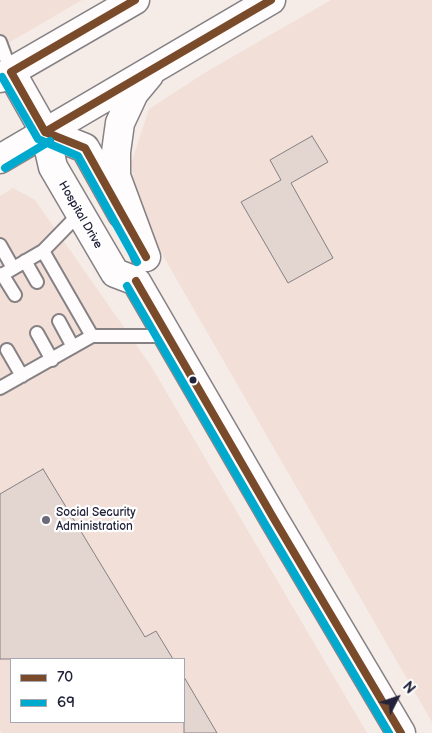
<!DOCTYPE html>
<html>
<head>
<meta charset="utf-8">
<style>
  body { margin:0 }
  #map { position:relative; width:432px; height:733px; overflow:hidden; background:#f5ece8; font-family:"Balsamiq Sans",sans-serif }
  canvas { display:block }
  .legend { position:absolute; left:10px; top:658px; width:175px; height:65px; box-sizing:border-box; background:#fff; border:1px solid #a7a7b1; margin:0; padding:6px 9px; list-style:none; font-size:15px; color:#22223b }
  .legend li { display:flex; align-items:center; gap:10px; height:25px }
  .legend b { width:25px; border:1px solid #a7a7b1 }
  .north { position:absolute; left:372px; top:673px; width:50px; height:50px; -webkit-text-stroke:4px #fff; paint-order:stroke; rotate:49deg; font-size:14px; font-weight:700; line-height:20px; text-align:center; color:#22223b }
  .north::after { content:''; display:block; margin:auto; width:18px; height:22px; background:#22223b; clip-path:polygon(50% 0,100% 100%,50% 72%,0 100%) }
</style>
</head>
<body>
<div id="map">
<canvas width="432" height="733"></canvas>
<ul class="legend">
<li><b style="height:6px;background:#7a4b2a"></b>70</li>
<li><b style="height:6px;background:#00a9ce"></b>69</li>
</ul>
<div class="north">N</div>
</div>
<script>
const ctx = document.querySelector('canvas').getContext('2d');
ctx.lineJoin = 'round';
function fillPath(path, color) {
  ctx.fillStyle = color;
  ctx.fill(path, 'evenodd');
}
function shape(rows) {
  const path = new Path2D();
  for (const r of rows) {
    path.moveTo(r[0], r[1]);
    for (let i = 2; i < r.length; i += 2) path.lineTo(r[i], r[i + 1]);
  }
  return path;
}
function strokePath(path, color, width, dash) {
  ctx.strokeStyle = color;
  ctx.lineWidth = width;
  ctx.lineCap = dash ? 'butt' : 'round';
  ctx.setLineDash(dash || []);
  ctx.stroke(path);
}
function drawText(font, color, halo, rows, align = 'center') {
  ctx.font = font + ' "Balsamiq Sans",sans-serif';
  ctx.lineWidth = 4.5;
  ctx.setLineDash([]);
  ctx.textBaseline = 'middle';
  ctx.strokeStyle = halo;
  ctx.fillStyle = color;
  for (const [text, x, y, turn = 0] of rows) {
    ctx.save();
    ctx.translate(x, y);
    ctx.rotate((+turn || 0) * Math.PI / 180);
    ctx.textAlign = isNaN(turn) ? turn : align;
    if (halo) ctx.strokeText(text, 0, 0);
    ctx.fillText(text, 0, 0);
    ctx.restore();
  }
}
fillPath(shape([
  [0,0,82,0,0,48],
  [331,0,432,0,432,722,140,216,131,164,149,109,206,72],
  [13,188,35,200,151,366,367,733,2,733,0,731,0,196],
  [11,659,184,659,184,722,11,722]
]), '#f2dfd8');
const building = shape([
  [312,136,328,162,291,183,333,258,288,283,241,202,281,180,270,160,312,136],
  [43,469,145,637,156,631,173,659,0,659,0,494,43,469],
  [184,677,217,733,184,733,184,677]
]);
fillPath(building, '#e3d5cf');
strokePath(building, '#858184', 1);
const lane = shape([
  [0,42,11,72],
  [0,245,13,268],
  [43,251,80,213],
  [25,261,37,282],
  [2,274,15,295],
  [0,276,43,251,92,336,0,388],
  [59,321,73,347],
  [37,333,52,360],
  [92,336,168,336],
  [7,350,22,376]
]);
const secondary = shape([
  [11,72,45,132,53,167,115,273,136,281,274,519,401,733],
  [45,132,85,148,122,214]
]);
const primary = shape([
  [0,78,135,0],
  [0,159,271,0],
  [146,257,116,176,116,152,120,123,134,93,149,75]
]);
strokePath(lane, '#858184', 16);
strokePath(secondary, '#858184', 31);
strokePath(primary, '#858184', 31);
strokePath(lane, '#fefcfc', 12);
strokePath(secondary, '#fefcfc', 28);
strokePath(primary, '#fefcfc', 28);
strokePath(shape([
  [135,0,11,72,45,132,85,148,146,257],
  [45,132,271,0],
  [136,281,274,519,401,733]
]), '#7a4b2a', 8);
strokePath(shape([
  [2,77,38,139,78,156,137,262],
  [5,168,50,141],
  [127,286,265,524,389,733]
]), '#00a9ce', 8);
for (const [x, y, r, color] of [
  [193,380,4.5,"#22223b"],
  [46,520,5,"#6c6978"]
]) {
  const dot = new Path2D();
  dot.arc(x, y, r, 0, 2 * Math.PI);
  ctx.fillStyle = color;
  ctx.fill(dot);
  strokePath(dot, '#fff', 2);
}
drawText('12px', '#22223b', '#fff', [
  ["Hospital Drive",80,215,60]
]);
drawText('12px', '#22223b', '#fff', [
  ["Social Security",56,513],
  ["Administration",56,527]
], 'left');
</script>
</body>
</html>
